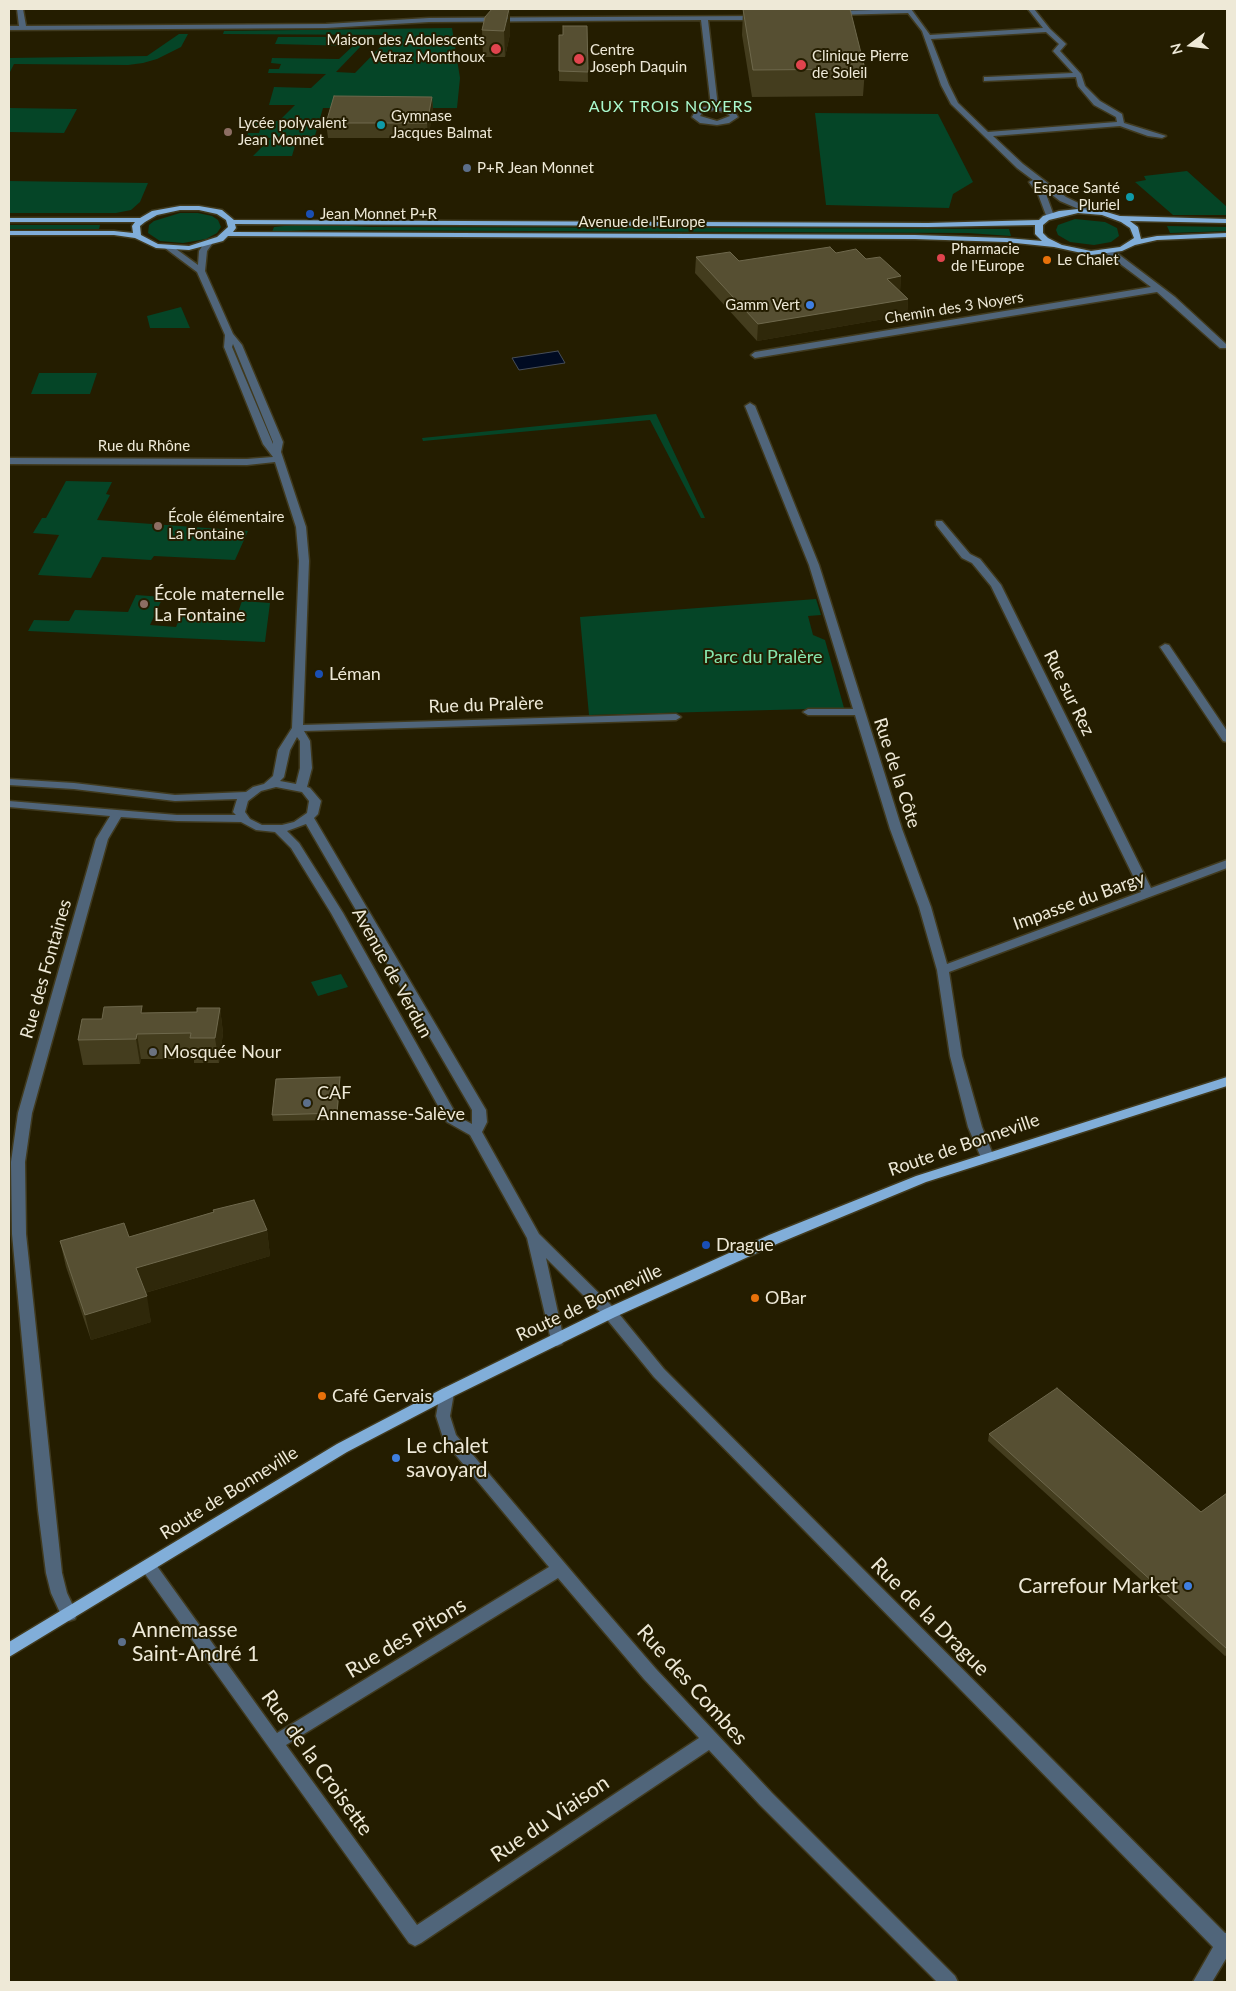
<!DOCTYPE html>
<html>
<head>
<meta charset="utf-8">
<style>
  body { margin:0 }
  #map { position:relative; width:1236px; height:1991px; overflow:hidden; background:#241d00; font-family:Lato,sans-serif }
  canvas { display:block }
  .frame { position:absolute; inset:0; border:10px solid #eee9d7; pointer-events:none }
  .north { position:absolute; left:1166px; top:20px; width:50px; height:50px; -webkit-text-stroke:4px #241d00; paint-order:stroke; rotate:255deg; font-size:14px; font-weight:700; line-height:20px; text-align:center; color:#eee9d7 }
  .north::after { content:''; display:block; margin:auto; width:18px; height:22px; background:#eee9d7; clip-path:polygon(50% 0,100% 100%,50% 72%,0 100%) }
</style>
</head>
<body>
<div id="map">
<canvas width="1236" height="1991"></canvas>
<div class="frame"></div>
<div class="north">N</div>
</div>
<script>
const ctx = document.querySelector('canvas').getContext('2d');
ctx.lineJoin = 'round';
function fillPath(path, color) {
  ctx.fillStyle = color;
  ctx.fill(path, 'evenodd');
}
function shape(rows) {
  const path = new Path2D();
  for (const r of rows) {
    path.moveTo(r[0], r[1]);
    for (let i = 2; i < r.length; i += 2) path.lineTo(r[i], r[i + 1]);
  }
  return path;
}
function strokePath(path, color, width, dash) {
  ctx.strokeStyle = color;
  ctx.lineWidth = width;
  ctx.lineCap = dash ? 'butt' : 'round';
  ctx.setLineDash(dash || []);
  ctx.stroke(path);
}
function drawText(font, color, halo, rows, align = 'center') {
  ctx.font = font + ' Lato,sans-serif';
  ctx.lineWidth = 4;
  ctx.setLineDash([]);
  ctx.textBaseline = 'middle';
  ctx.strokeStyle = halo;
  ctx.fillStyle = color;
  for (const [text, x, y, turn = 0] of rows) {
    ctx.save();
    ctx.translate(x, y);
    ctx.rotate((+turn || 0) * Math.PI / 180);
    ctx.textAlign = isNaN(turn) ? turn : align;
    if (halo) ctx.strokeText(text, 0, 0);
    ctx.fillText(text, 0, 0);
    ctx.restore();
  }
}
fillPath(shape([
  [452,28,460,78,457,108,323,108,314,139,297,139,292,156,253,156,271,138,247,137,248,133,259,133,261,126,251,126,252,121,279,121,295,105,269,105,274,87,311,88,326,74,268,73,269,69,279,69,281,64,271,63,272,58,339,59,353,46,275,44,278,37,342,37,357,40,362,45,336,72,355,73,392,35,223,34,224,31],
  [179,34,188,34,181,47,157,59,143,63,128,65,14,64,9,74,9,58,147,56],
  [9,108,77,109,64,133,9,132],
  [815,113,938,114,973,182,953,194,949,208,826,205],
  [1187,171,1227,207,1227,215,1173,215,1135,182,1146,180,1144,176],
  [9,181,148,183,140,202,131,210,116,213,9,213],
  [180,213,198,213,212,216,218,220,221,227,217,233,206,239,183,243,160,241,148,233,149,225,154,221],
  [1075,219,1105,222,1117,228,1119,236,1111,242,1094,245,1070,242,1058,235,1056,230,1058,225],
  [304,224,372,227,1009,229,1011,236,968,233,310,230,272,232,274,227],
  [9,225,100,225,99,229,9,229],
  [1167,226,1227,227,1227,231,1170,233],
  [181,307,190,328,150,328,147,316],
  [39,373,97,373,90,394,31,394],
  [656,414,705,518,701,518,650,420,423,441,422,438],
  [66,481,112,482,106,494,110,495,97,520,248,531,235,560,154,556,151,560,102,557,91,578,38,575,59,535,33,533,42,518,46,518],
  [136,595,163,597,150,625,176,627,181,615,236,618,242,601,270,603,265,642,28,631,34,620,69,621,75,610,128,612],
  [816,599,821,615,808,616,813,635,825,640,844,708,589,715,580,617],
  [341,974,348,987,318,996,311,982]
]), '#054527');
const water = shape([
  [558,351,565,363,519,370,512,358,558,351]
]);
fillPath(water, '#000b22');
strokePath(water, '#474e58', 1);
const minor = shape([
  [17,9,23,9,26,26,326,24,429,18,758,16,761,18,758,20,708,20,718,107,733,109,738,117,729,123,717,125,700,123,692,117,697,108,711,106,701,20,429,22,326,28,9,30,9,26,19,26,17,9],
  [715,110,727,113,730,116,717,121,700,116,703,112,715,110],
  [911,9,930,35,1043,28,1028,9,1034,9,1050,29,1065,43,1066,44,1060,51,1081,74,1085,86,1100,101,1122,114,1124,123,1166,136,1162,138,1148,136,1120,126,993,136,1023,164,1066,197,1095,211,1088,213,1060,201,1038,184,1046,194,1054,216,1047,218,1038,194,1029,182,1033,180,1017,168,951,104,941,85,922,31,908,13,836,15,833,13,836,11,911,9],
  [1046,32,1059,44,1053,51,1073,73,987,77,984,77,984,81,1076,77,1078,86,1094,105,1116,117,1117,122,988,132,958,103,949,85,931,39,1046,32],
  [205,242,212,244,207,251,205,271,233,334,242,345,283,442,281,452,306,527,309,561,303,725,676,714,681,717,676,720,304,731,310,741,312,768,307,787,310,788,321,801,318,814,314,818,486,1110,487,1122,482,1132,539,1234,615,1309,664,1369,1225,1933,1227,1933,1227,1957,1212,1982,1193,1982,1213,1947,654,1377,605,1317,546,1258,564,1340,562,1344,557,1346,552,1344,527,1238,470,1135,447,1122,331,913,291,848,275,832,256,830,241,822,177,821,121,817,108,839,32,1113,25,1162,26,1234,62,1573,67,1593,77,1614,75,1619,69,1621,63,1619,51,1593,46,1573,38,1510,12,1234,11,1162,18,1113,96,839,110,816,9,807,9,801,177,815,236,815,233,812,237,799,175,801,74,789,9,785,9,779,74,783,175,795,246,792,253,787,264,784,273,776,278,750,292,728,299,561,296,527,275,462,247,465,9,464,9,458,247,459,273,457,263,444,224,347,225,335,197,272,165,248,172,246,198,265,199,251,205,242],
  [233,344,273,442,273,444,232,347,233,344],
  [297,737,300,741,300,768,296,784,280,781,284,777,290,750,297,737],
  [276,787,302,792,309,801,307,813,294,822,282,825,262,825,250,819,245,812,248,801,261,791,276,787],
  [306,824,472,1110,472,1124,457,1116,343,913,299,843,287,831,306,824],
  [1107,250,1113,250,1175,297,1226,344,1226,348,1220,348,1157,292,755,358,751,355,755,352,1151,287,1107,254,1107,250],
  [750,403,755,406,819,565,902,829,931,907,947,964,1141,892,991,586,972,563,962,558,936,525,936,521,942,521,970,554,980,559,1001,585,1151,888,1227,860,1227,868,949,972,962,1056,982,1127,994,1157,992,1160,982,1160,968,1127,950,1056,937,970,919,907,890,829,855,715,808,715,803,712,808,709,853,709,809,565,745,406,750,403],
  [1165,644,1169,645,1227,731,1227,742,1223,741,1160,647,1165,644],
  [447,1387,452,1389,454,1393,450,1416,456,1435,585,1587,656,1669,772,1793,955,1976,958,1982,937,1982,760,1805,709,1750,421,1943,415,1946,409,1943,140,1567,142,1562,148,1560,154,1562,277,1733,549,1567,444,1441,436,1416,440,1393,442,1389,447,1387],
  [558,1578,644,1679,699,1738,417,1925,286,1745,558,1578]
]);
const major = shape([
  [180,206,199,206,222,210,234,220,928,223,1039,220,1043,216,1059,211,1078,209,1103,211,1120,216,1227,219,1227,223,1130,221,1138,227,1141,239,1157,236,1227,233,1227,237,1157,240,1135,245,1122,251,1091,255,1054,247,1006,242,915,239,228,236,223,241,189,250,156,248,135,238,114,235,9,235,9,231,114,231,133,233,132,226,135,222,9,222,9,218,140,218,152,211,180,206],
  [180,210,199,210,217,214,226,220,228,227,217,237,189,246,158,244,141,235,140,226,145,222,157,215,180,210],
  [1078,213,1102,215,1121,222,1130,228,1134,238,1120,247,1091,251,1062,245,1048,238,1043,233,1043,225,1049,220,1078,213],
  [235,224,928,227,1035,225,1035,234,1042,241,1006,238,915,235,233,232,236,228,235,224],
  [1227,1077,1227,1086,926,1182,779,1243,615,1317,452,1397,347,1452,9,1657,9,1642,337,1444,442,1389,605,1309,769,1235,916,1176,1227,1077]
]);
strokePath(minor, '#403a1e', 3);
strokePath(major, '#403a1e', 3);
fillPath(minor, '#50657a');
fillPath(major, '#81aed9');
fillPath(shape([
  [743,9,865,69,863,96,752,97,742,35],
  [485,17,510,34,505,57,483,57,482,30],
  [587,26,588,82,559,81,559,35,563,35],
  [432,97,433,111,428,138,328,138,326,123],
  [696,257,739,261,866,259,901,276,900,291,908,299,907,315,757,341,695,273],
  [220,1008,223,1033,219,1063,194,1063,194,1059,141,1059,140,1064,83,1065,78,1040,102,1019,143,1013,197,1012],
  [340,1084,337,1120,273,1121,272,1115],
  [213,1210,267,1230,270,1256,145,1293,151,1322,91,1340,66,1267,60,1241,129,1237,213,1212],
  [989,1434,1201,1512,1227,1493,1227,1655,1225,1656,988,1441]
]), '#443d1e');
fillPath(shape([
  [510,9,510,34,505,57,504,31],
  [432,97,433,111,428,138,427,123],
  [901,276,900,292,887,279],
  [908,299,907,315,757,341,758,324],
  [220,1008,223,1033,219,1063,215,1038],
  [137,1034,141,1059,140,1064,136,1039],
  [340,1077,340,1084,337,1120,337,1113],
  [267,1230,270,1256,141,1294,136,1268],
  [147,1296,151,1322,91,1340,85,1315]
]), '#2f280a');
const building = shape([
  [492,9,509,9,504,31,482,30,485,17,492,9],
  [743,9,850,9,865,69,753,70,743,9],
  [563,26,587,26,588,72,559,71,559,35,563,35,563,26],
  [334,96,432,97,427,123,326,123,334,96],
  [830,247,836,253,856,249,866,259,880,257,901,276,887,279,908,299,758,324,696,257,730,252,739,261,830,247],
  [142,1006,141,1013,197,1012,197,1008,220,1008,215,1038,190,1038,191,1033,137,1034,136,1039,78,1040,82,1019,102,1019,104,1007,142,1006],
  [340,1077,337,1113,272,1115,276,1079,340,1077],
  [254,1200,267,1230,136,1268,147,1296,85,1315,60,1241,124,1223,129,1237,214,1212,213,1210,254,1200],
  [1057,1388,1201,1512,1227,1493,1227,1649,989,1434,1057,1388]
]);
fillPath(building, '#564f32');
strokePath(building, '#6e684c', 1);
for (const [x, y, r, color] of [
  [496,49,6,"#e0444e"],
  [579,59,6,"#e0444e"],
  [801,65,6,"#e0444e"],
  [381,125,5,"#0f9aa8"],
  [228,132,5,"#8d6e63"],
  [467,168,5,"#5c6f8a"],
  [1130,197,5,"#0f9aa8"],
  [310,214,5,"#1a4fb4"],
  [941,258,5,"#e0444e"],
  [1047,260,5,"#e8710a"],
  [810,305,5,"#3f7fe0"],
  [158,526,5,"#8d6e63"],
  [144,604,5,"#8d6e63"],
  [319,674,5,"#1a4fb4"],
  [153,1052,5,"#6b7280"],
  [307,1103,5,"#5c6f8a"],
  [706,1245,5,"#1a4fb4"],
  [755,1298,5,"#e8710a"],
  [322,1396,5,"#e8710a"],
  [396,1458,5,"#3f7fe0"],
  [1188,1586,5,"#3f7fe0"],
  [122,1642,5,"#5c6f8a"]
]) {
  const dot = new Path2D();
  dot.arc(x, y, r, 0, 2 * Math.PI);
  ctx.fillStyle = color;
  ctx.fill(dot);
  strokePath(dot, '#241d00', 2);
}
drawText('15px', '#eee9d7', '#241d00', [
  ["Maison des Adolescents",485,40,"right"],
  ["Vetraz Monthoux",485,57,"right"],
  ["Centre",590,50],
  ["Joseph Daquin",590,67],
  ["Clinique Pierre",812,56],
  ["de Soleil",812,73],
  ["Gymnase",391,116],
  ["Jacques Balmat",391,133],
  ["Lycée polyvalent",238,123],
  ["Jean Monnet",238,140],
  ["P+R Jean Monnet",477,168],
  ["Espace Santé",1120,188,"right"],
  ["Pluriel",1120,205,"right"],
  ["Jean Monnet P+R",320,214],
  ["Pharmacie",951,249],
  ["de l'Europe",951,266],
  ["Le Chalet",1057,260],
  ["Gamm Vert",800,305,"right"],
  ["École élémentaire",168,517],
  ["La Fontaine",168,534]
], 'left');
drawText('15px', '#eee9d7', '#241d00', [
  ["Avenue de l'Europe",642,222],
  ["Chemin des 3 Noyers",954,308,-9],
  ["Rue du Rhône",144,446]
]);
ctx.letterSpacing = '1px';
drawText('16px', '#a9f9cd', '#241d00', [
  ["AUX TROIS NOYERS",671,107]
]);
ctx.letterSpacing = '0px';
drawText('18px', '#eee9d7', '#241d00', [
  ["École maternelle",154,594],
  ["La Fontaine",154,615],
  ["Léman",329,674],
  ["Mosquée Nour",163,1052],
  ["CAF",317,1093],
  ["Annemasse-Salève",317,1114],
  ["Drague",716,1245],
  ["OBar",765,1298],
  ["Café Gervais",332,1396]
], 'left');
drawText('18px', '#86e6ad', '#241d00', [
  ["Parc du Pralère",763,657]
]);
drawText('18px', '#eee9d7', '#241d00', [
  ["Rue sur Rez",1069,693,64],
  ["Rue du Pralère",486,705,-2],
  ["Rue de la Côte",897,773,72],
  ["Impasse du Bargy",1079,901,-20],
  ["Rue des Fontaines",46,969,-74],
  ["Avenue de Verdun",392,973,61],
  ["Route de Bonneville",964,1145,-19],
  ["Route de Bonneville",589,1303,-25],
  ["Route de Bonneville",229,1493,-32]
]);
drawText('21px', '#eee9d7', '#241d00', [
  ["Le chalet",406,1446],
  ["savoyard",406,1470],
  ["Carrefour Market",1178,1586,"right"],
  ["Annemasse",132,1630],
  ["Saint-André 1",132,1654]
], 'left');
drawText('21px', '#eee9d7', '#241d00', [
  ["Rue de la Drague",930,1617,45],
  ["Rue des Pitons",406,1638,-31],
  ["Rue des Combes",692,1685,48],
  ["Rue de la Croisette",317,1763,54],
  ["Rue du Viaison",550,1819,-34]
]);
</script>
</body>
</html>
